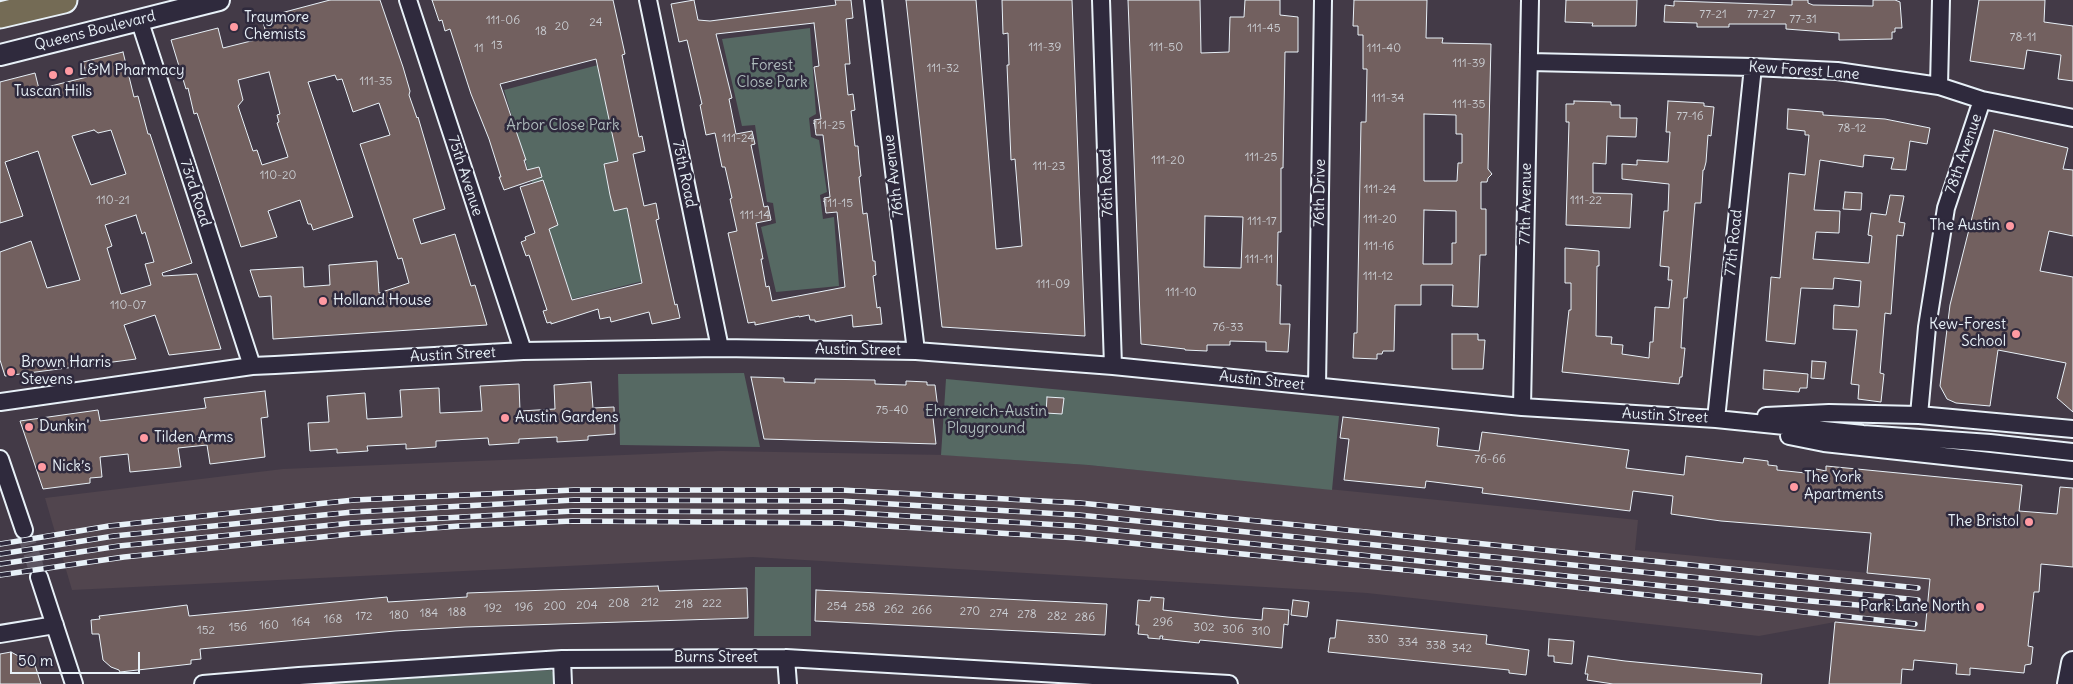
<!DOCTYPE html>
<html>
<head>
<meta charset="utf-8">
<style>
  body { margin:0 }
  #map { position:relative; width:2073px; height:684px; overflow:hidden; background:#433a47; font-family:Delius,sans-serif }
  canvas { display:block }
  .scale { position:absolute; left:10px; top:652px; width:130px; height:22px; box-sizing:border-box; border:2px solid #e8f1f8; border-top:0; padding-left:6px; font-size:15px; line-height:18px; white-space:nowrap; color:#e8f1f8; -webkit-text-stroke:4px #2f2a3d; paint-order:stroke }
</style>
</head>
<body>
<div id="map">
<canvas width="2073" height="684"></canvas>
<div class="scale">50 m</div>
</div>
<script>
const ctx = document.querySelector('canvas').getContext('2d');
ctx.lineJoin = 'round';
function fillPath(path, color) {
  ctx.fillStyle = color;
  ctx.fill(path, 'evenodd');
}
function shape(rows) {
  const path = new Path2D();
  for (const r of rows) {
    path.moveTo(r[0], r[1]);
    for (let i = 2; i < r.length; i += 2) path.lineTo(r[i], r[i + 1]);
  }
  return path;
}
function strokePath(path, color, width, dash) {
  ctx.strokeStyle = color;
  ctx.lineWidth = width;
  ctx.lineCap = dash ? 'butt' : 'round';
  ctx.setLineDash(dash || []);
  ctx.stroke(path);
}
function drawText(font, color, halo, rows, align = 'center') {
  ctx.font = font + ' Delius,sans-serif';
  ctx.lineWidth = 5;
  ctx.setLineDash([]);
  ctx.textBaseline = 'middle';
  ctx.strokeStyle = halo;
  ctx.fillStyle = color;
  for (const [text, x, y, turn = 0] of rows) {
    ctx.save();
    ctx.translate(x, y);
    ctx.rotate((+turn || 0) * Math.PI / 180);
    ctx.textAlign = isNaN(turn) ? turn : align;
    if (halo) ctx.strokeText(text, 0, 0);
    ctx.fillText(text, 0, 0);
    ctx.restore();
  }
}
fillPath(shape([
  [721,451,946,455,1088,465,1638,520,1635,550,1930,579,1925,631,1835,622,1759,636,1367,593,753,557,72,590,45,498,283,469]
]), '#51454e');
fillPath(shape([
  [810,28,816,114,809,118,811,137,819,140,827,192,820,195,823,219,834,217,839,286,776,292,761,227,776,223,773,203,767,202,755,125,742,126,722,39],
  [598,65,618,161,604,164,614,210,627,208,643,281,572,299,549,229,558,225,543,180,532,183,504,90],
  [744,373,760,447,620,445,618,374],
  [946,379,1339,416,1332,490,1088,465,941,455],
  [755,567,811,567,811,636,754,636],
  [551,670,562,684,315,684]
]), '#566963');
const building = shape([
  [330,0,380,0,403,67,410,91,409,95,417,118,418,117,445,209,413,219,421,244,455,234,471,286,475,285,487,325,273,339,271,296,259,297,250,270,303,267,304,287,330,285,329,265,377,261,379,293,409,283,402,258,398,259,360,144,390,135,379,103,353,112,342,79,337,80,335,75,308,82,353,217,313,230,311,224,308,224,300,200,268,211,277,237,241,247,197,113,194,114,188,88,186,89,171,40,218,28,223,48,267,37,262,18,330,0],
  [269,72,280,114,277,115,279,122,277,123,288,157,262,165,257,150,253,151,238,106,243,100,238,80,269,72],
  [432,0,613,0,625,54,622,55,639,137,642,136,645,151,633,154,644,206,656,203,659,219,656,220,675,305,677,304,680,318,652,324,649,312,611,322,610,317,600,319,598,309,551,324,551,322,547,323,543,311,547,310,529,255,526,256,521,242,526,240,525,237,535,233,520,187,543,180,558,225,549,229,572,300,642,283,627,208,614,211,610,195,604,164,618,161,596,59,500,84,526,160,524,160,527,170,539,167,542,177,504,190,499,177,501,177,489,139,471,94,450,29,445,31,442,20,439,21,432,0],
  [694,0,698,20,710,21,836,5,835,0,851,0,853,18,846,19,850,64,845,64,848,95,853,94,855,110,851,111,855,146,858,146,859,159,861,176,859,177,863,214,867,213,873,261,875,261,876,275,873,276,877,308,880,307,882,324,853,327,852,315,815,322,815,320,810,320,809,315,799,317,799,316,755,325,755,322,748,323,728,233,737,231,730,199,732,198,725,167,722,167,715,133,706,135,700,105,702,104,687,40,679,42,671,4,694,0],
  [814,23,819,66,814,67,821,119,814,120,816,135,823,135,830,197,824,198,826,213,837,212,845,287,772,301,769,286,766,287,761,259,763,259,756,223,771,220,768,206,764,207,751,145,755,144,752,131,736,134,729,99,732,98,716,34,814,23],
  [906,0,976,0,996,249,1022,246,1015,159,1011,160,1007,65,1009,65,1008,33,1003,34,1002,0,1072,0,1085,336,942,327,906,0],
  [1128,0,1200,0,1201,53,1229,52,1230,17,1244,17,1245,0,1280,0,1280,15,1298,17,1298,52,1285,52,1283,168,1281,168,1281,232,1278,232,1277,285,1281,285,1280,324,1290,324,1288,352,1266,351,1266,342,1230,341,1230,345,1207,345,1207,351,1185,350,1185,349,1141,344,1128,0],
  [1205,216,1243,217,1241,268,1204,267,1205,216],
  [1354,0,1427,0,1426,38,1443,38,1442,43,1491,44,1488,169,1492,174,1488,178,1487,182,1481,182,1481,209,1486,209,1486,255,1480,255,1478,307,1452,306,1453,285,1421,285,1421,305,1395,305,1394,351,1383,351,1382,354,1377,354,1377,359,1353,358,1354,333,1357,333,1361,122,1366,122,1367,69,1363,69,1363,35,1358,35,1358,26,1353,26,1354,0],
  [1424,114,1456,115,1456,134,1462,134,1462,163,1458,163,1457,181,1424,181,1424,114],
  [1424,210,1456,211,1456,243,1452,243,1452,264,1423,264,1424,210],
  [1566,0,1637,0,1636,26,1592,26,1593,23,1565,22,1566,0],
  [1792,0,1808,0,1808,3,1813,5,1873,6,1873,0,1895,0,1900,2,1902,28,1895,28,1895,32,1892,32,1892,39,1839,40,1839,33,1786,29,1786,24,1729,24,1729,27,1697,27,1697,23,1664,22,1665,5,1674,6,1674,1,1792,5,1792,0],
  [1979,0,2045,0,2044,22,2073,26,2073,81,2058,79,2061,55,2027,50,2024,69,1970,61,1979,0],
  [123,52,134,97,138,96,148,134,150,134,192,263,162,273,163,276,197,274,221,349,169,355,155,315,124,325,136,359,5,376,0,360,0,252,31,241,47,288,80,280,38,151,5,162,23,216,0,223,0,82,35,73,39,89,87,77,83,62,123,52],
  [94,130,98,133,111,130,126,174,91,185,72,136,94,130],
  [136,215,142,234,145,232,154,262,145,264,151,285,121,294,107,248,112,246,105,225,136,215],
  [1574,101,1611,102,1611,105,1620,105,1620,118,1637,118,1636,137,1607,136,1606,164,1593,163,1593,193,1632,194,1630,228,1566,225,1569,122,1566,122,1566,104,1574,104,1574,101],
  [1668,101,1704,103,1704,106,1714,107,1711,136,1708,135,1706,162,1704,170,1703,170,1701,203,1695,203,1687,298,1684,298,1681,348,1685,348,1682,377,1680,377,1679,384,1562,372,1569,310,1571,310,1571,283,1565,283,1565,248,1599,251,1599,266,1597,266,1596,336,1612,337,1611,344,1623,345,1622,354,1649,358,1650,342,1653,342,1655,307,1669,308,1672,280,1668,280,1669,267,1660,266,1664,211,1668,211,1669,184,1622,179,1622,164,1637,165,1637,160,1668,162,1670,132,1666,132,1668,101],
  [1788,109,1823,112,1823,115,1885,119,1930,128,1927,144,1910,141,1906,170,1891,169,1894,158,1864,155,1863,167,1820,160,1814,210,1840,211,1839,233,1816,232,1813,259,1869,263,1872,236,1868,235,1871,213,1886,215,1890,195,1904,196,1899,222,1905,223,1903,236,1897,235,1891,314,1885,313,1880,373,1884,374,1881,402,1858,399,1859,385,1851,384,1857,330,1833,329,1834,305,1859,307,1861,281,1834,278,1833,289,1801,288,1795,344,1766,341,1771,277,1780,278,1789,173,1805,175,1809,135,1805,135,1805,131,1787,129,1788,109],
  [1994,130,2068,148,2063,169,2073,170,2073,236,2049,231,2040,271,2073,277,2073,412,2057,398,2066,363,1998,350,1990,406,1956,403,1947,399,1940,386,1950,305,1994,130],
  [1845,192,1862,193,1861,210,1843,209,1845,192],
  [1452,334,1478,334,1478,340,1485,340,1483,369,1452,369,1452,334],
  [1812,361,1826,362,1824,379,1811,378,1812,361],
  [1764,370,1808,374,1807,388,1800,388,1799,392,1763,389,1764,370],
  [751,377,784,378,784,382,815,383,815,379,875,380,875,384,906,385,906,381,927,382,927,385,935,385,938,409,932,409,936,444,764,439,751,377],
  [591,382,593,408,614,407,615,434,588,436,588,440,557,442,557,437,519,439,519,443,489,445,488,438,436,441,436,447,406,449,406,444,367,446,368,451,337,453,337,449,310,451,308,423,329,422,327,396,365,393,367,419,402,417,400,390,439,388,440,413,482,411,480,386,519,384,520,411,555,409,554,385,591,382],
  [265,391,268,417,261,418,265,457,210,464,207,445,178,448,181,467,130,472,128,454,100,457,102,477,90,478,90,483,43,489,20,421,98,410,100,421,206,408,204,398,265,391],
  [1047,397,1064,398,1062,414,1046,413,1047,397],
  [1343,417,1439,428,1437,446,1479,451,1482,432,1629,450,1626,468,1684,475,1686,456,1743,463,1744,458,1768,461,1768,465,1777,466,1777,470,1815,474,1816,469,1826,471,1826,466,2022,485,2019,511,2057,514,2060,487,2073,488,2073,567,2041,564,2039,592,2034,592,2028,646,2033,647,2031,664,2025,665,2024,673,1970,668,1970,675,1956,674,1957,664,1914,660,1913,670,1902,669,1901,684,1829,684,1835,622,1925,631,1930,579,1867,573,1871,533,1721,521,1671,514,1673,496,1633,491,1630,511,1482,493,1483,488,1426,481,1425,488,1344,480,1349,439,1340,438,1343,417],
  [658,586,659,591,747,588,748,618,465,627,395,631,200,649,201,659,191,660,191,664,120,672,119,670,111,667,103,660,99,634,92,634,91,620,100,619,99,616,187,605,189,616,387,597,388,602,467,597,467,593,658,586],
  [816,590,1107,604,1105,635,815,621,816,590],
  [1151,597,1164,598,1163,610,1227,617,1262,620,1263,608,1289,610,1288,625,1284,624,1282,648,1200,640,1199,643,1162,639,1163,636,1160,636,1160,639,1148,638,1148,635,1138,634,1139,625,1136,625,1138,600,1150,601,1151,597],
  [1293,600,1309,602,1307,617,1291,615,1293,600],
  [1337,620,1487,635,1486,644,1529,650,1526,675,1509,673,1509,670,1328,652,1330,638,1335,638,1337,620],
  [1549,639,1574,641,1572,664,1554,662,1554,656,1548,656,1549,639],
  [11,652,35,665,41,684,0,684,0,654,11,652],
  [1588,656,1625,661,1762,674,1761,684,1613,684,1587,680,1588,674,1585,674,1588,656]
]);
fillPath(building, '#72605f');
strokePath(building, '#e8f1f8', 1);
strokePath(shape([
  [24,530,39,577]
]), '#5c5562', 16, [16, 8]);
const minor = shape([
  [408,0,523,351],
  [648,0,720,348],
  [873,0,916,351],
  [1101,0,1113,366],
  [139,19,252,366],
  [1530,62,1753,67,1837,71,1939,86,1982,100,2073,118],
  [1939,86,1941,0],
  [1317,386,1323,0],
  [0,402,252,366,275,365,523,351,720,348,916,351,1113,366,1522,407,1716,419,1863,434,1990,443,2072,452],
  [1522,407,1530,0],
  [1919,415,1927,327,1946,208,1982,100],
  [1766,416,1829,413,1919,415,2073,429],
  [1716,419,1753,67],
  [1789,436,1824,443,2073,470],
  [0,459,24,530],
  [39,577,74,684],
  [0,634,55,625],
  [786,658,788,684],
  [562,659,563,684],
  [203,684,299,676,562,659,786,658,1229,684]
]);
const tertiary = shape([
  [0,55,219,0]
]);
const secondary = shape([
  [2069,684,2073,663]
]);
const primary = shape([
  [0,15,64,0]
]);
strokePath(minor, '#e8f1f8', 20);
strokePath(tertiary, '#e8f1f8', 24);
strokePath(secondary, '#e8f1f8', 26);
strokePath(primary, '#e8f1f8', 29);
strokePath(minor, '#2f2a3d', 16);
strokePath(tertiary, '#2f2a3d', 20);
strokePath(secondary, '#2f2a3d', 22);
strokePath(primary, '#746b55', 25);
const rail = shape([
  [0,544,109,526,354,500,574,490,841,490,1080,503,1918,588],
  [0,554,114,536,353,512,574,500,840,501,1079,515,1918,600],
  [0,564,119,546,352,523,573,511,839,512,1078,526,1810,601,1917,610],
  [0,575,124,557,351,534,460,526,572,521,838,523,1078,538,1509,580,1915,624]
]);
strokePath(rail, '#e8f1f8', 5.5);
strokePath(rail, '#2f2a3d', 4, [11]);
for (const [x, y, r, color] of [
  [234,27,5,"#ff9aa2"],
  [69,71,5,"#ff9aa2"],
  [53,75,5,"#ff9aa2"],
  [2010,226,5,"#ff9aa2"],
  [323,301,5,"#ff9aa2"],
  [2016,334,5,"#ff9aa2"],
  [11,372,5,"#ff9aa2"],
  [505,418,5,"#ff9aa2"],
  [29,427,5,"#ff9aa2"],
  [144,438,5,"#ff9aa2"],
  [42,467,5,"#ff9aa2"],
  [1794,487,5,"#ff9aa2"],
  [2029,522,5,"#ff9aa2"],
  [1980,607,5,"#ff9aa2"]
]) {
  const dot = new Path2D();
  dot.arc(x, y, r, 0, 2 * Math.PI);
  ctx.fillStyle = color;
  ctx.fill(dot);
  strokePath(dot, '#2f2a3d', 2);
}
drawText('12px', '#cacdd2', null, [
  ["77-21",1713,15],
  ["77-27",1761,15],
  ["77-31",1803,20],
  ["111-06",503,21],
  ["24",596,23],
  ["20",562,27],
  ["111-45",1264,29],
  ["18",541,32],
  ["78-11",2023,38],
  ["13",497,46],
  ["111-39",1045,48],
  ["111-50",1166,48],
  ["11",479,49],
  ["111-40",1384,49],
  ["111-39",1469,64],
  ["111-32",943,69],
  ["111-35",376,82],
  ["111-34",1388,99],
  ["111-35",1469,105],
  ["77-16",1690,117],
  ["111-25",829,126],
  ["78-12",1852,129],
  ["111-24",738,139],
  ["111-25",1261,158],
  ["111-20",1168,161],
  ["111-23",1049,167],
  ["110-20",278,176],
  ["111-24",1380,190],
  ["110-21",113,201],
  ["111-22",1586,201],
  ["111-15",838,204],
  ["111-14",755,216],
  ["111-20",1380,220],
  ["111-17",1262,222],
  ["111-16",1379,247],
  ["111-11",1259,260],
  ["111-12",1378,277],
  ["111-09",1053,285],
  ["111-10",1181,293],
  ["110-07",128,306],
  ["76-33",1228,328],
  ["75-40",892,411],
  ["76-66",1490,460],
  ["212",650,603],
  ["208",619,604],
  ["222",712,604],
  ["218",684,605],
  ["204",587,606],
  ["200",555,607],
  ["254",837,607],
  ["196",524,608],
  ["258",865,608],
  ["192",493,609],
  ["262",894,610],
  ["266",922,611],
  ["270",970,612],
  ["188",457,613],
  ["184",429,614],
  ["274",999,614],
  ["278",1027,615],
  ["180",399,616],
  ["172",364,617],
  ["282",1057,617],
  ["286",1085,618],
  ["168",333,620],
  ["164",301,623],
  ["296",1163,623],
  ["160",269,626],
  ["156",238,628],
  ["302",1204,628],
  ["306",1233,630],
  ["152",206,631],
  ["310",1261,632],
  ["330",1378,640],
  ["334",1408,643],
  ["338",1436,646],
  ["342",1462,649]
]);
drawText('15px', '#e8f1f8', '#2f2a3d', [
  ["Traymore",244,18],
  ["Chemists",244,35],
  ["L&M Pharmacy",79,71],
  ["Tuscan Hills",53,92,"center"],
  ["The Austin",2000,226,"right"],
  ["Holland House",333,301],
  ["Kew-Forest",2006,325,"right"],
  ["School",2006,342,"right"],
  ["Brown Harris",21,363],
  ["Stevens",21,380],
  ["Austin Gardens",515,418],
  ["Dunkin'",39,427],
  ["Tilden Arms",154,438],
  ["Nick’s",52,467],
  ["The York",1804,478],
  ["Apartments",1804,495],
  ["The Bristol",2019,522,"right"],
  ["Park Lane North",1970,607,"right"]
], 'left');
drawText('15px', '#e8f1f8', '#2f2a3d', [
  ["Queens Boulevard",95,31,-14],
  ["Kew Forest Lane",1804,71,4],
  ["78th Avenue",1964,154,-71],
  ["75th Road",684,174,78],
  ["75th Avenue",465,176,72],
  ["76th Avenue",894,176,-97],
  ["76th Road",1107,183,-92],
  ["73rd Road",195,193,72],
  ["76th Drive",1320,193,-89],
  ["77th Avenue",1526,204,-89],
  ["77th Road",1734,243,-84],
  ["Austin Street",858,350,1],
  ["Austin Street",453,355,-3],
  ["Austin Street",1262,381,6],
  ["Austin Street",1665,416,3],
  ["Burns Street",716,658]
]);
drawText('15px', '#aebbbc', '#2f2a3d', [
  ["Forest",772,66],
  ["Close Park",772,83],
  ["Arbor Close Park",563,126],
  ["Ehrenreich-Austin",986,412],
  ["Playground",986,429]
]);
</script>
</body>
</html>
